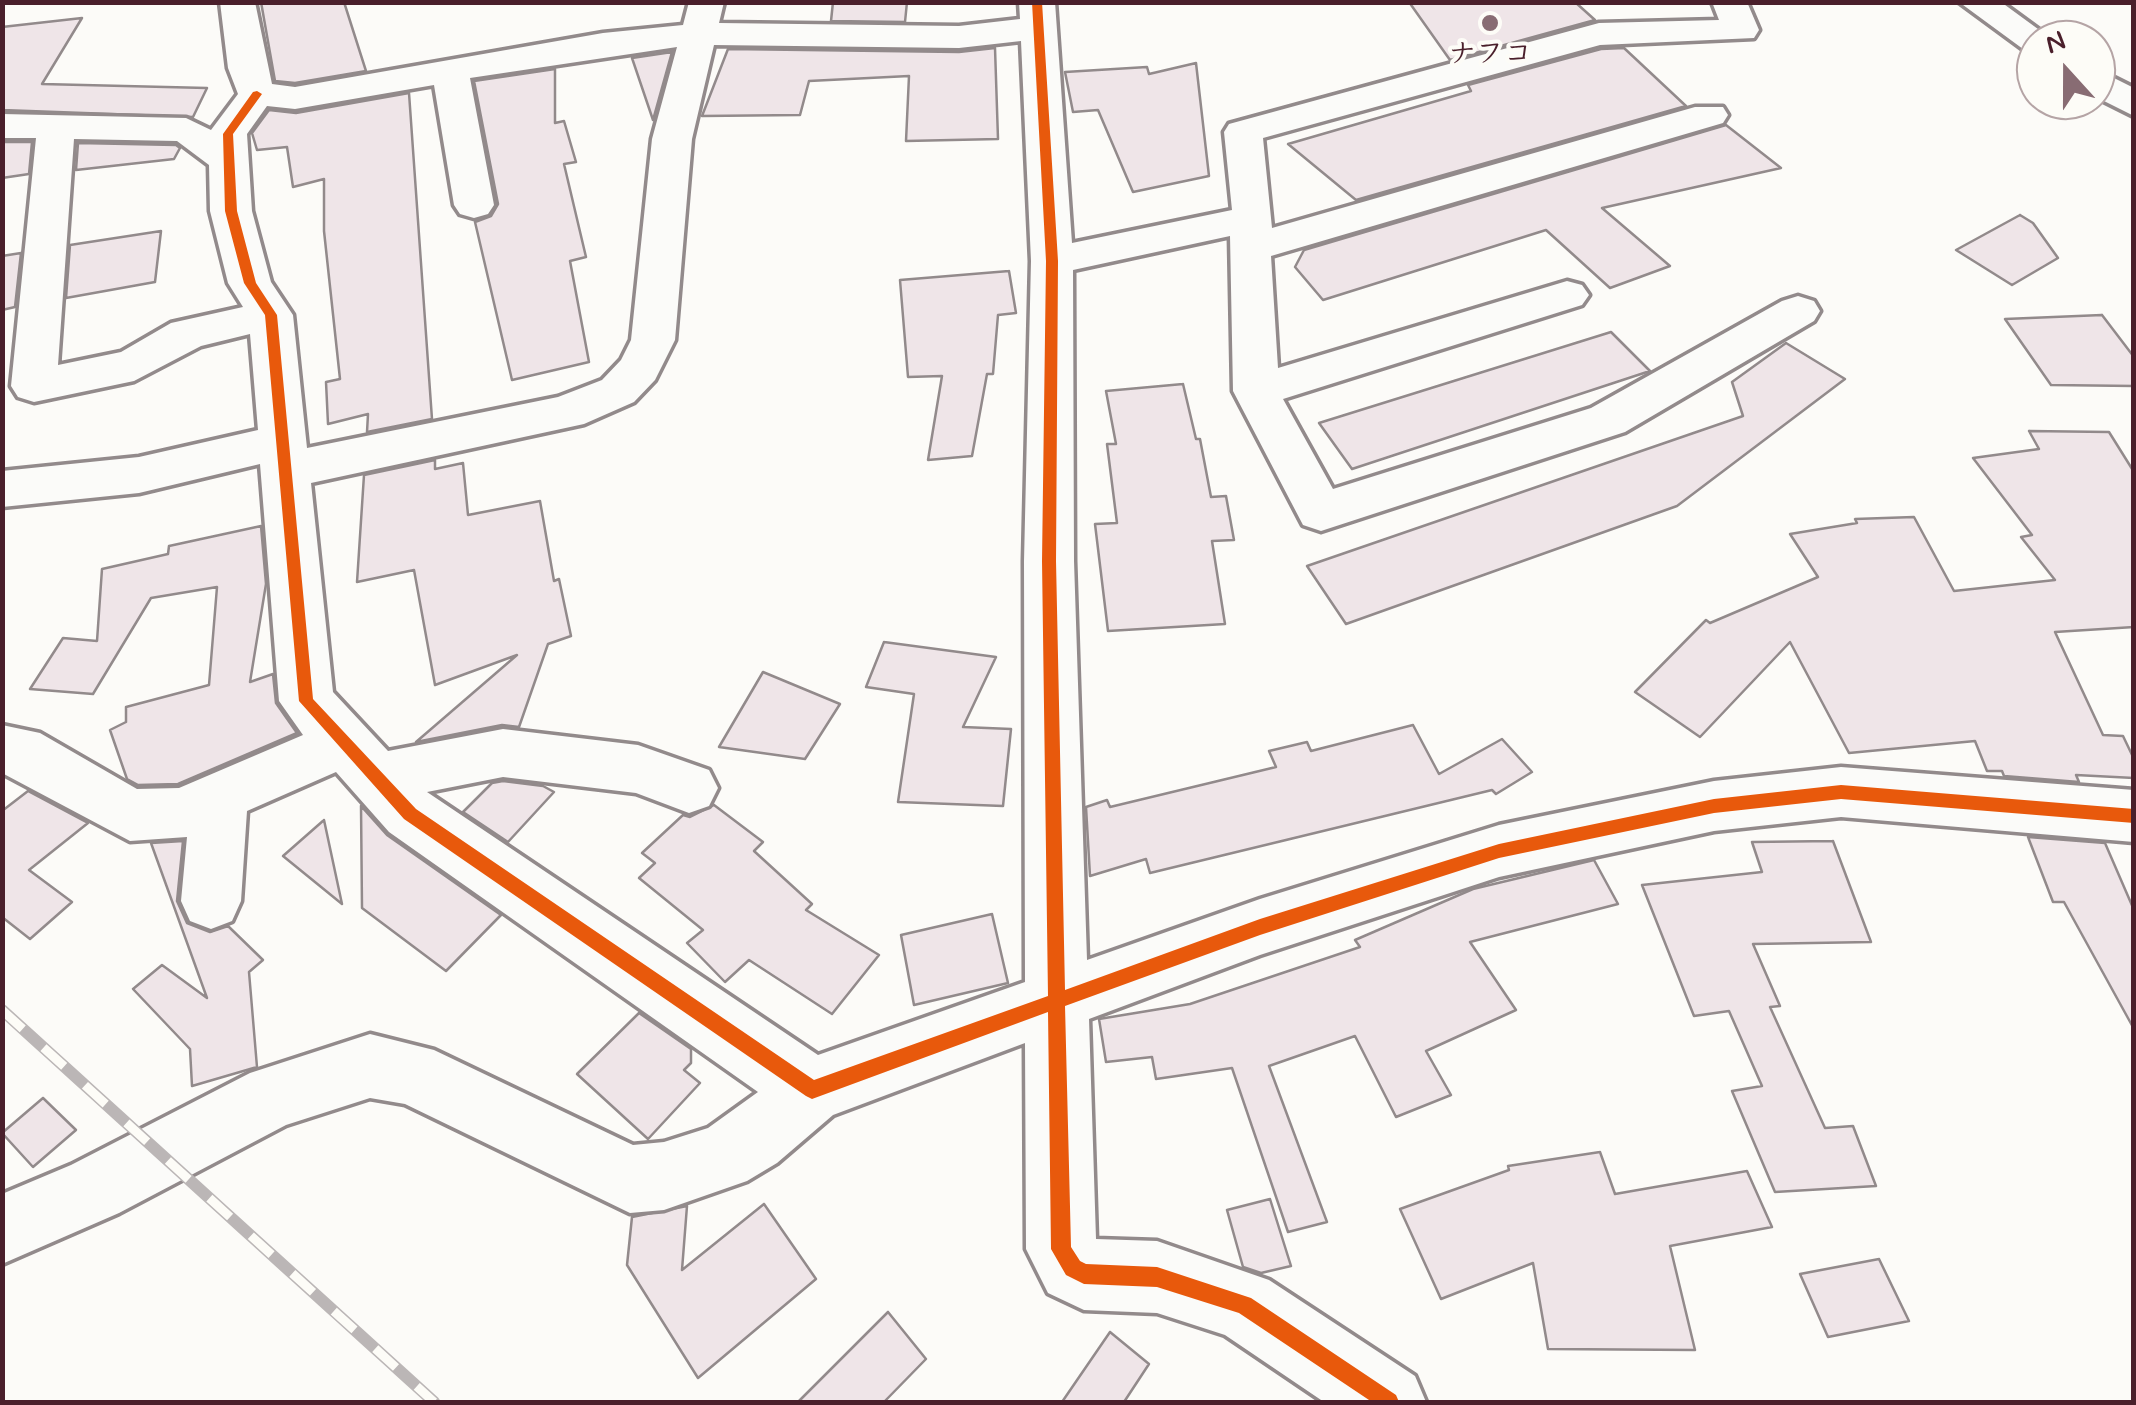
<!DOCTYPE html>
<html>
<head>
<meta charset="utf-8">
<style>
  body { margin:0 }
  #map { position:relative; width:2136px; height:1405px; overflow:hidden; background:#fcfbf8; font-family:Mynerve,sans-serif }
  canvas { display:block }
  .frame { position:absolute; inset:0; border:5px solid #4a1f2b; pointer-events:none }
  .north { position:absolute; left:2016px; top:20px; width:100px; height:100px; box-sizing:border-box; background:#fdfcf7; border:2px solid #b5a4a5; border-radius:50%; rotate:339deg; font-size:28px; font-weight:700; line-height:40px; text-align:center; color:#4a1f2b }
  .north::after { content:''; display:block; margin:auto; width:35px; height:45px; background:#886c73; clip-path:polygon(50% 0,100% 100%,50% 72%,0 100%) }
</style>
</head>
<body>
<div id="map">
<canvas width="2136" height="1405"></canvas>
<div class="frame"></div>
<div class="north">N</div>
</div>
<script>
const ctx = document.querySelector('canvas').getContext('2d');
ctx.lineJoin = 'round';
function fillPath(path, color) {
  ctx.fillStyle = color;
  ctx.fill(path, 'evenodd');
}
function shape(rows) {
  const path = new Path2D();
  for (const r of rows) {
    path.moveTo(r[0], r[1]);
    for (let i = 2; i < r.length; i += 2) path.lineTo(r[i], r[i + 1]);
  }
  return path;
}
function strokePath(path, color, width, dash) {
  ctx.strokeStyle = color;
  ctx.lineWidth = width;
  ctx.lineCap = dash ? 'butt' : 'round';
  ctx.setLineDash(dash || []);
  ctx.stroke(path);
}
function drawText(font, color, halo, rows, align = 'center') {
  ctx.font = font + ' Mynerve,"Klee One",sans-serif';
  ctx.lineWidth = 8;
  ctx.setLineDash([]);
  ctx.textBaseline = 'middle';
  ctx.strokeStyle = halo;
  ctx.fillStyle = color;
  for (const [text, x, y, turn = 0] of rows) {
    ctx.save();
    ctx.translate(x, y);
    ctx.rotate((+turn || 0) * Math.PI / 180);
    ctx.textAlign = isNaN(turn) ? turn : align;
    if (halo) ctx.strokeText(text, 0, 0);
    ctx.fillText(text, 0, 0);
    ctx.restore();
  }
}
const building = shape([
  [261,2,344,2,366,71,295,83,275,81,261,2],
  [833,2,907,2,905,22,831,21,833,2],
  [1409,2,1575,2,1595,20,1450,60,1409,2],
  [82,18,42,84,207,88,193,117,2,110,2,27,82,18],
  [995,48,998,139,906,141,909,76,809,81,800,115,702,116,728,49,959,52,995,48],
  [1624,48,1686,106,1356,200,1288,144,1471,91,1468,85,1601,49,1624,48],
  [672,52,653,120,632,58,672,52],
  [1196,63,1209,176,1133,192,1098,110,1073,112,1065,72,1147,67,1149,74,1196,63],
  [555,69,555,123,564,121,576,162,564,164,586,257,570,261,589,362,512,380,475,222,491,216,498,204,474,81,555,69],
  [409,93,432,419,367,432,368,414,328,424,326,382,340,379,324,231,324,179,293,187,287,147,257,150,252,133,269,110,296,113,409,93],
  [1726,125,1781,168,1602,208,1670,266,1610,288,1546,230,1323,300,1295,267,1304,250,1726,125],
  [2,142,32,142,29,174,2,178,2,142],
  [78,143,176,145,180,148,174,159,76,170,78,143],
  [2020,215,2033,223,2058,258,2012,285,1956,250,2020,215],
  [161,231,155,282,66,298,70,245,161,231],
  [21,253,15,307,2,310,2,256,21,253],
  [1009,271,1016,313,998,315,993,374,987,374,972,456,928,460,942,376,908,377,900,280,1009,271],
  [2102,315,2134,357,2134,386,2051,385,2005,319,2102,315],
  [1611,332,1650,371,1352,469,1319,423,1611,332],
  [1786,343,1845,379,1677,506,1346,624,1307,566,1743,416,1732,382,1786,343],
  [1183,384,1196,439,1200,439,1211,497,1226,496,1234,540,1212,541,1225,624,1108,631,1095,524,1117,523,1107,444,1116,444,1106,391,1183,384],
  [2029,431,2109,432,2134,472,2134,627,2055,632,2103,735,2123,736,2134,759,2134,778,2076,775,2079,782,2004,776,2002,771,1987,771,1975,741,1849,753,1790,642,1700,737,1635,692,1706,620,1710,623,1818,577,1790,534,1857,523,1855,519,1914,517,1954,591,2055,580,2021,537,2032,535,1973,458,2039,449,2029,431],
  [435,460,435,469,463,463,468,515,540,501,554,581,559,579,571,636,548,644,519,727,502,725,416,742,517,655,435,685,414,570,357,582,364,475,435,460],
  [261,526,266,584,250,682,273,674,276,703,297,733,178,784,138,785,127,779,110,730,126,722,126,707,209,685,217,587,151,598,93,694,30,689,63,638,97,641,102,569,168,554,169,546,261,526],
  [884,642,996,657,963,727,1011,729,1003,806,898,802,914,694,866,687,884,642],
  [763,672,840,704,805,759,719,747,763,672],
  [1413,725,1439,774,1502,739,1532,772,1496,794,1492,790,1150,873,1146,859,1090,876,1086,807,1107,800,1110,807,1276,767,1269,751,1307,742,1311,751,1413,725],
  [503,781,543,786,554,792,508,842,463,812,492,783,503,781],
  [28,791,88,823,29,870,72,902,30,939,2,917,2,811,28,791],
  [714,805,763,842,754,851,812,904,806,910,879,955,832,1014,749,960,725,982,687,943,703,930,639,878,655,863,642,853,683,815,690,817,714,805],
  [361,806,387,835,501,915,446,971,362,908,361,806],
  [324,820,342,904,283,856,324,820],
  [2028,837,2105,843,2134,910,2134,1029,2064,902,2053,902,2028,837],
  [183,841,177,901,187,923,210,932,228,926,263,960,249,972,257,1067,192,1086,190,1049,133,989,162,965,207,998,151,843,183,841],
  [1833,841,1871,942,1753,944,1780,1006,1770,1007,1825,1128,1853,1126,1876,1186,1775,1192,1732,1091,1762,1086,1729,1011,1694,1016,1642,885,1762,872,1752,842,1833,841],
  [1594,860,1618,904,1470,942,1516,1010,1426,1051,1451,1095,1396,1117,1355,1036,1269,1066,1327,1222,1288,1232,1232,1068,1156,1079,1152,1057,1106,1062,1099,1019,1190,1004,1360,947,1355,940,1473,889,1594,860],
  [992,914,1008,983,914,1005,901,935,992,914],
  [639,1013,691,1049,691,1063,684,1070,700,1083,648,1139,577,1074,639,1013],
  [43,1098,76,1130,33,1167,2,1133,43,1098],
  [1600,1152,1615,1194,1747,1171,1772,1227,1670,1246,1695,1350,1548,1349,1533,1263,1441,1299,1400,1209,1509,1170,1508,1166,1600,1152],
  [1270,1199,1291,1266,1261,1273,1243,1267,1227,1210,1270,1199],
  [764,1204,816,1279,698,1378,627,1265,632,1217,687,1206,682,1270,764,1204],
  [1879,1259,1909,1321,1828,1337,1800,1274,1879,1259],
  [888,1312,926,1359,884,1402,798,1402,888,1312],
  [1110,1332,1149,1364,1124,1402,1062,1402,1110,1332]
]);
fillPath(building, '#efe5e8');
strokePath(building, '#928a8b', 2.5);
const minor = shape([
  [220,2,255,2,272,84,295,87,603,33,683,25,689,2,724,2,719,23,959,26,1020,19,1019,2,1055,2,1072,243,1232,210,1224,132,1229,124,1599,23,1719,20,1712,2,1747,2,1759,30,1754,38,1600,45,1263,138,1272,228,1695,107,1723,107,1728,115,1723,123,1271,256,1278,368,1567,281,1582,285,1589,295,1582,305,1283,399,1333,489,1591,408,1782,301,1798,296,1814,301,1820,311,1814,321,1625,432,1321,531,1303,525,1233,391,1230,236,1073,270,1074,561,1087,960,1260,899,1499,825,1714,781,1841,767,2134,790,2134,842,1841,817,1714,831,1499,877,1260,955,1089,1019,1096,1239,1157,1241,1269,1280,1415,1376,1426,1402,1324,1402,1225,1335,1157,1313,1084,1310,1048,1293,1026,1249,1025,1043,833,1115,777,1163,747,1181,664,1210,630,1213,405,1104,370,1098,286,1125,119,1213,2,1264,2,1194,71,1165,250,1073,370,1034,434,1050,633,1145,664,1142,708,1128,758,1092,389,832,336,772,247,811,241,901,232,921,211,929,190,921,181,901,187,837,130,841,2,773,2,725,40,733,137,789,179,788,303,735,279,701,260,464,139,493,2,507,2,471,139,457,258,430,250,334,201,346,134,381,34,402,18,397,11,386,36,138,2,138,2,114,186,118,211,130,238,94,228,68,220,2],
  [1021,41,1031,261,1024,561,1025,982,818,1055,427,792,503,777,636,793,689,813,709,806,718,788,709,770,638,745,503,729,388,751,333,692,311,483,584,424,634,402,655,380,675,340,692,139,714,45,959,48,1021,41],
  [677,47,652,139,631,340,621,360,602,380,558,397,307,448,293,315,271,282,252,211,247,134,267,106,295,109,434,85,454,205,460,214,474,218,488,214,494,205,470,78,677,47],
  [74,139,177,141,209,165,210,211,228,283,243,307,171,323,121,352,58,365,74,139]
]);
const highway = shape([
  [1959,2,2001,2,2053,40,2036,40,2036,52,2023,49,1959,2],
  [2096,69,2134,88,2134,116,2096,97,2096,69]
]);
strokePath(minor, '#928a8b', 7);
strokePath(highway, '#928a8b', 7);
fillPath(minor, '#fbfbf9');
fillPath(highway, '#fbfbf9');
const rail = shape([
  [2,1010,434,1402]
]);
strokePath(rail, '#bbb6b6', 12);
strokePath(rail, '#fdfcf7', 9, [28]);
fillPath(shape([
  [1032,2,1042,2,1058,261,1056,561,1065,990,1260,919,1499,844,1714,799,1841,785,2134,809,2134,823,1841,799,1714,813,1499,858,1260,935,1065,1006,1071,1247,1080,1261,1086,1264,1157,1267,1251,1298,1396,1395,1399,1402,1372,1402,1239,1313,1157,1287,1084,1284,1066,1275,1051,1249,1048,1012,812,1099,806,1096,404,819,299,701,265,315,244,283,225,211,223,134,253,92,257,91,262,94,233,134,237,211,256,283,277,315,313,699,416,809,814,1080,1048,996,1042,561,1046,261,1032,2]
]), '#e8590c');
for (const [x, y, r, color] of [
  [1490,23,10,"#886c73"]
]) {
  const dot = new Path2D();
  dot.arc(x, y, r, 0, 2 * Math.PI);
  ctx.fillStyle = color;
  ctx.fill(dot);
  strokePath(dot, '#fdfcf7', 4);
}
drawText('bold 28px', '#4a1f2b', '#fdfcf7', [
  ["ナフコ",1490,56]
]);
</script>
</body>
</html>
